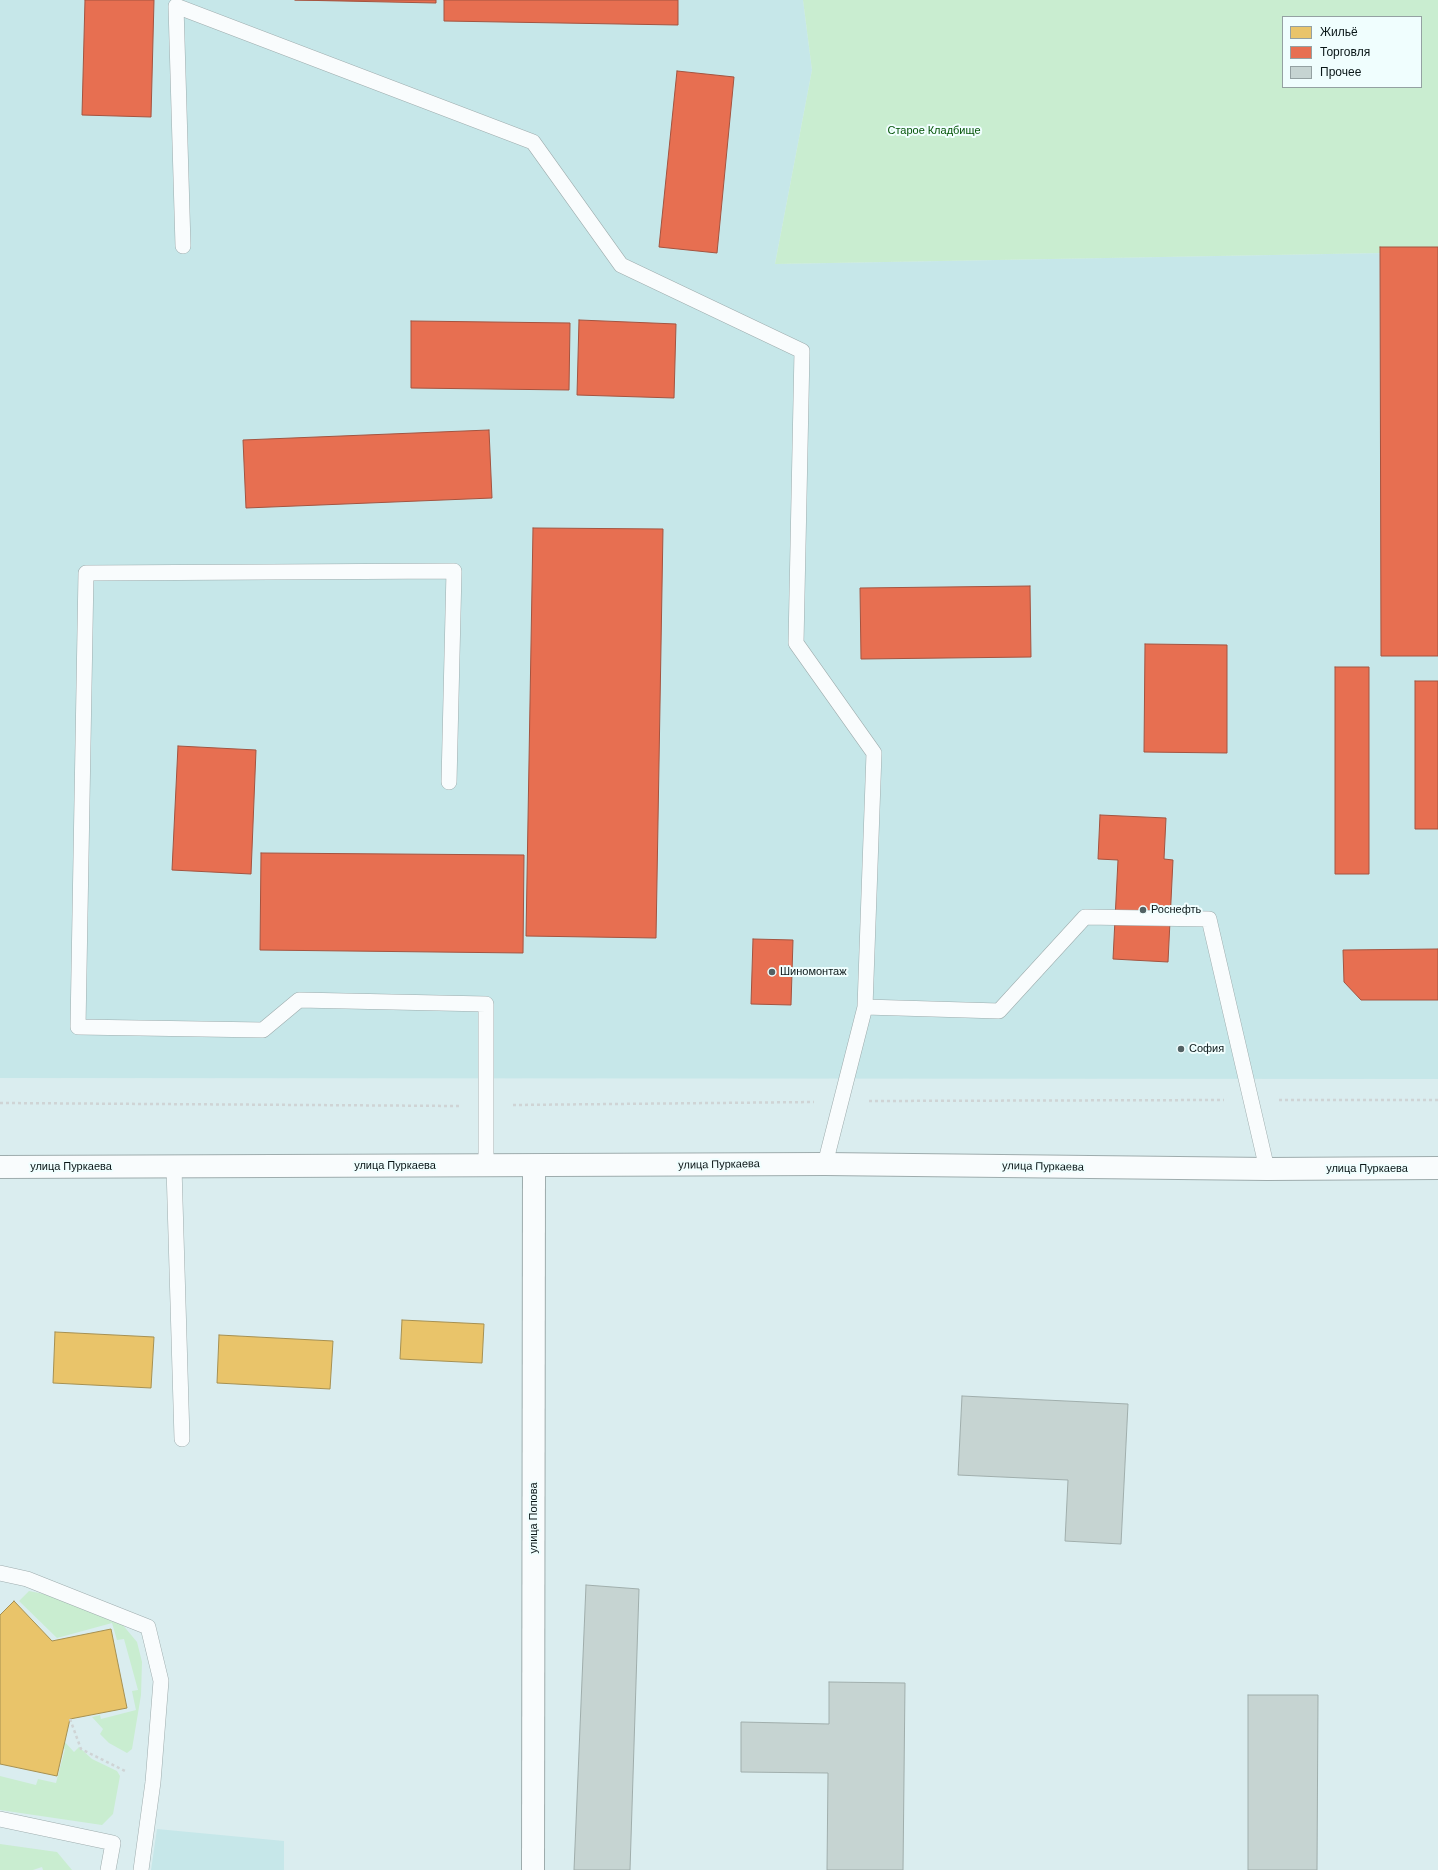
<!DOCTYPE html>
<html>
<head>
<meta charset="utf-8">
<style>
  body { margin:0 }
  #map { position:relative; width:1438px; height:1870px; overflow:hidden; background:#daedef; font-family:"DM Sans",sans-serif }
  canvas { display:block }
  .legend { position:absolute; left:1282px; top:16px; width:140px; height:72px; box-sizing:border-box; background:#f0fefe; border:1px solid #94a1a2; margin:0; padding:5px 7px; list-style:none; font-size:12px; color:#091617 }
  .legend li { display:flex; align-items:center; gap:8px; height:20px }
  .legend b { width:20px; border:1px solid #94a1a2 }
</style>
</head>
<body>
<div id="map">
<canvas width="1438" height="1870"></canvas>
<ul class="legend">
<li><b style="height:11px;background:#e9c46a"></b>Жильё</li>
<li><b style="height:11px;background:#e76f51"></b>Торговля</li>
<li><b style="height:11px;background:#c6d4d2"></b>Прочее</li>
</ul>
</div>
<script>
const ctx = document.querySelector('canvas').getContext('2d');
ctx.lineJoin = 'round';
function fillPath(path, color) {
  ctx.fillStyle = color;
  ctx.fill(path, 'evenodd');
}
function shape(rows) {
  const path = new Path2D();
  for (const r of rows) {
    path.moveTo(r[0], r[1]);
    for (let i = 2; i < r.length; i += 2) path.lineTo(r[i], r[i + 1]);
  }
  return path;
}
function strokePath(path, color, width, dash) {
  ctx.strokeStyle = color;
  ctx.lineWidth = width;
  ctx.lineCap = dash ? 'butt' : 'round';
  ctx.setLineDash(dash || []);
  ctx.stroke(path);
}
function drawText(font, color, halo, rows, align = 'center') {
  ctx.font = font + ' "DM Sans",sans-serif';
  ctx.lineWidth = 4;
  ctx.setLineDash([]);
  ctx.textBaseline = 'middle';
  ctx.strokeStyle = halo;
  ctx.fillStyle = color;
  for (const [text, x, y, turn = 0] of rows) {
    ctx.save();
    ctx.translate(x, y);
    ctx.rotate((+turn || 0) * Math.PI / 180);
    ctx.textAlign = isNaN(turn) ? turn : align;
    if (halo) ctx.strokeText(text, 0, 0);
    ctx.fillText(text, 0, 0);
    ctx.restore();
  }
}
fillPath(shape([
  [0,0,803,0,812,70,775,264,1438,252,1438,1079,0,1078],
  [157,1829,284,1841,284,1870,151,1870]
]), '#c6e7e9');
fillPath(shape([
  [803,0,1438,0,1438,252,775,264,812,70],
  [1283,17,1421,17,1421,87,1283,87],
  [29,1591,44,1594,122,1624,137,1642,142,1662,141,1695,132,1749,127,1753,109,1743,100,1734,103,1729,92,1717,100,1715,101,1719,136,1710,132,1691,138,1690,124,1639,117,1640,112,1623,57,1638,19,1601],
  [63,1740,74,1752,79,1747,92,1759,117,1771,120,1776,113,1814,102,1825,0,1810,0,1776,36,1785,38,1779,56,1783,65,1749,61,1747],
  [0,1844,57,1852,72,1870,43,1870,42,1867,33,1870,0,1870]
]), '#c9edd0');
const homes = shape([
  [402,1320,484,1324,482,1363,400,1359,402,1320],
  [55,1332,154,1337,151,1388,53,1383,55,1332],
  [219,1335,333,1341,330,1389,217,1383,219,1335],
  [14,1601,52,1641,111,1629,127,1708,70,1719,57,1776,0,1764,0,1615,14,1601]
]);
fillPath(homes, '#e9c46a');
strokePath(homes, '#a69051', 1);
const shops = shape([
  [85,0,154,0,151,117,82,115,85,0],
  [295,0,436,0,436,3,295,0],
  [444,0,678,0,678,25,444,21,444,0],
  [677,71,734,77,717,253,659,247,677,71],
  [1380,247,1438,247,1438,656,1381,656,1380,247],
  [579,320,676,324,674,398,577,395,579,320],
  [411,321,570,323,569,390,411,388,411,321],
  [489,430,492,498,246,508,243,440,489,430],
  [533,528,663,529,656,938,526,936,533,528],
  [1030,586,1031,657,861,659,860,588,1030,586],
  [1145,644,1227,645,1227,753,1144,752,1145,644],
  [1335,667,1369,667,1369,874,1335,874,1335,667],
  [1415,681,1438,681,1438,829,1415,829,1415,681],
  [178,746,256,750,251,874,172,870,178,746],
  [1100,815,1166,818,1164,859,1173,860,1168,962,1113,959,1118,860,1098,859,1100,815],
  [261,853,524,855,523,953,260,950,261,853],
  [753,939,793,940,791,1005,751,1004,753,939],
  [1438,949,1438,1000,1361,1000,1344,982,1343,950,1438,949]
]);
fillPath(shops, '#e76f51');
strokePath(shops, '#a45440', 1);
const building = shape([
  [962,1396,1128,1404,1121,1544,1065,1541,1068,1480,958,1475,962,1396],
  [586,1585,639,1589,630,1870,574,1870,586,1585],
  [829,1682,905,1683,903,1870,827,1870,828,1773,741,1772,741,1722,829,1724,829,1682],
  [1248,1695,1318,1695,1317,1870,1248,1870,1248,1695]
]);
fillPath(building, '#c6d4d2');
strokePath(building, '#a0aeac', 1);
const service = shape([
  [183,246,176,6,533,142,621,265,802,351,796,643,874,753,865,1007,825,1164],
  [449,782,454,571,86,573,78,1027,263,1030,299,1000,486,1004,486,1166],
  [865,1007,999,1011,1085,917,1209,919,1267,1169],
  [174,1167,182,1439],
  [0,1573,27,1579,148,1627,161,1681,153,1782,141,1870],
  [0,1819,113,1843,108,1870]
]);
const minor = shape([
  [533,1870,534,1166]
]);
const secondary = shape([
  [0,1167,825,1164,1267,1169,1438,1168]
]);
strokePath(service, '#9eacad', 16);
strokePath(minor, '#9eacad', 24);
strokePath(secondary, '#9eacad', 24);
strokePath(shape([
  [1279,1100,1438,1100],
  [869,1101,1224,1100],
  [0,1103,460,1106],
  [513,1105,814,1102],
  [70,1719,81,1749,127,1772]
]), '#cfd4d5', 2.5, [3, 3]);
strokePath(service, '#f9fcfd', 15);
strokePath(minor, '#f9fcfd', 22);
strokePath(secondary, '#f9fcfd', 22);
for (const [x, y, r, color] of [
  [1143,910,4,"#526163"],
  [772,972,4,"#526163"],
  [1181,1049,4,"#526163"]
]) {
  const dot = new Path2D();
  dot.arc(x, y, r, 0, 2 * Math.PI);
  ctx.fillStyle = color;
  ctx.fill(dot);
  strokePath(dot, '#f0fefe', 1.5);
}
drawText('11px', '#055407', '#f0fefe', [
  ["Старое Кладбище",934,131]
]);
drawText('11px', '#091617', '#f0fefe', [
  ["Роснефть",1151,910],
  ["Шиномонтаж",780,972],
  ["София",1189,1049]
], 'left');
drawText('11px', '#091617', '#f0fefe', [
  ["улица Пуркаева",719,1165,-1],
  ["улица Пуркаева",395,1166],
  ["улица Пуркаева",71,1167],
  ["улица Пуркаева",1043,1167,1],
  ["улица Пуркаева",1367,1169],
  ["улица Попова",534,1518,-90]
]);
</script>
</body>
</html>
